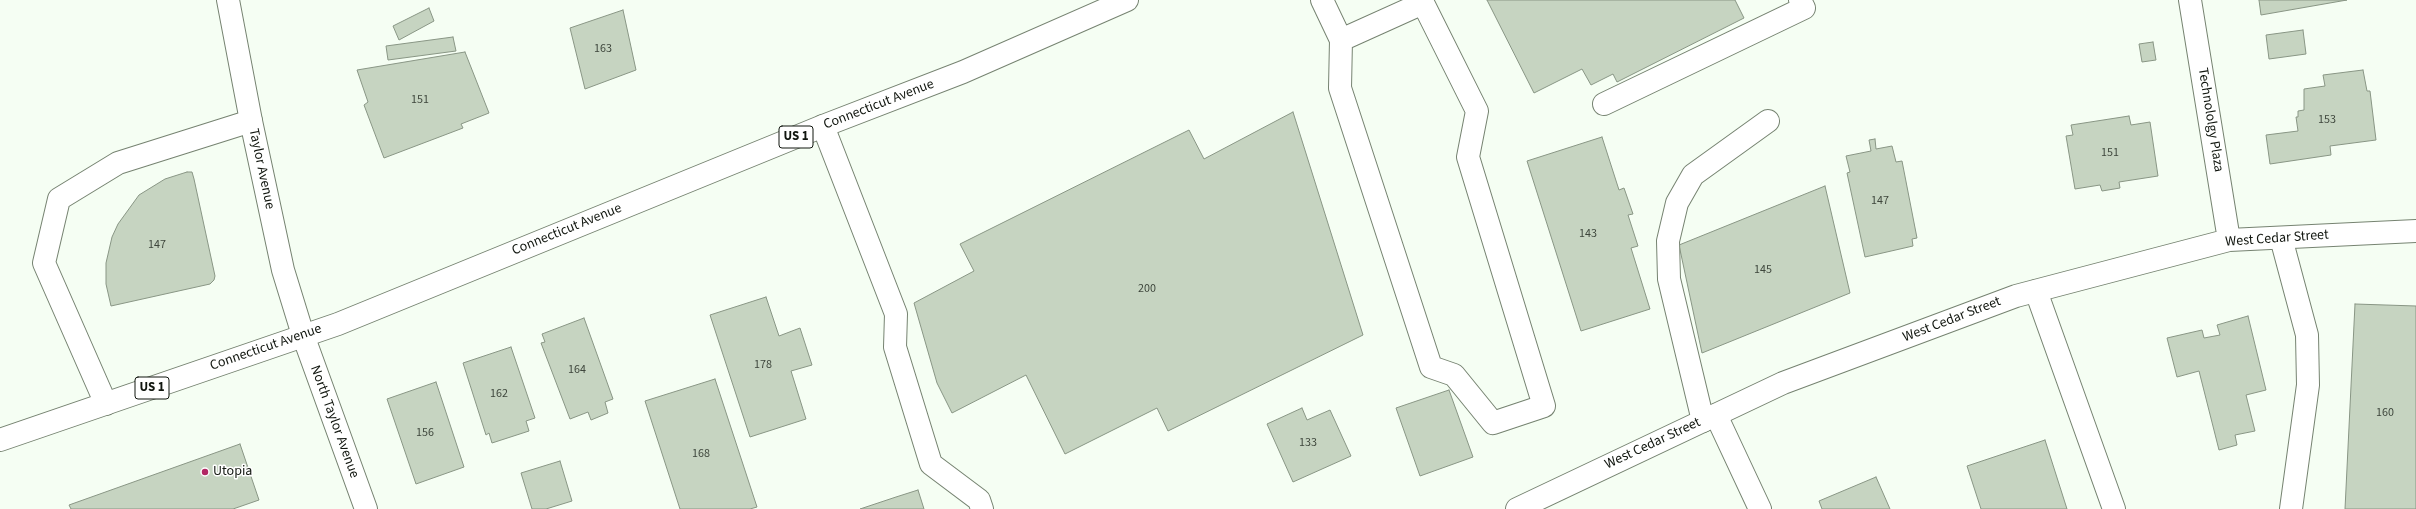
<!DOCTYPE html>
<html>
<head>
<meta charset="utf-8">
<style>
  body { margin:0 }
  canvas { display:block; background:#f5fef3 }
</style>
</head>
<body>
<canvas width="2416" height="509"></canvas>
<script>
const ctx = document.querySelector('canvas').getContext('2d');
ctx.lineJoin = 'round';
function fillPath(path, color) {
  ctx.fillStyle = color;
  ctx.fill(path, 'evenodd');
}
function shape(rows) {
  const path = new Path2D();
  for (const r of rows) {
    path.moveTo(r[0], r[1]);
    for (let i = 2; i < r.length; i += 2) path.lineTo(r[i], r[i + 1]);
  }
  return path;
}
function strokePath(path, color, width, dash) {
  ctx.strokeStyle = color;
  ctx.lineWidth = width;
  ctx.lineCap = dash ? 'butt' : 'round';
  ctx.setLineDash(dash || []);
  ctx.stroke(path);
}
function drawText(font, color, halo, rows, align = 'center') {
  ctx.font = font + ' "Source Sans 3",sans-serif';
  ctx.lineWidth = 3;
  ctx.setLineDash([]);
  ctx.textBaseline = 'middle';
  ctx.strokeStyle = halo;
  ctx.fillStyle = color;
  for (const [text, x, y, turn = 0] of rows) {
    ctx.save();
    ctx.translate(x, y);
    ctx.rotate((+turn || 0) * Math.PI / 180);
    ctx.textAlign = isNaN(turn) ? turn : align;
    if (halo) ctx.strokeText(text, 0, 0);
    ctx.fillText(text, 0, 0);
    ctx.restore();
  }
}
const building = shape([
  [1487,0,1735,0,1744,18,1617,82,1613,74,1591,85,1582,69,1534,93,1487,0],
  [2259,0,2347,0,2261,15,2259,0],
  [429,8,434,21,399,40,393,26,429,8],
  [623,10,636,70,585,89,570,28,623,10],
  [2303,30,2306,54,2269,59,2266,35,2303,30],
  [453,37,456,51,388,60,386,46,453,37],
  [2153,42,2156,60,2142,62,2139,44,2153,42],
  [465,52,489,113,461,124,463,128,384,158,364,105,368,102,357,70,465,52],
  [2363,70,2367,91,2370,91,2376,140,2330,146,2331,155,2270,164,2266,135,2298,131,2296,117,2298,117,2298,111,2304,110,2304,89,2325,86,2323,75,2363,70],
  [1293,112,1363,335,1168,431,1157,408,1065,454,1026,375,952,413,937,383,914,303,974,271,960,244,1189,130,1204,159,1293,112],
  [2129,116,2131,125,2150,122,2158,176,2119,182,2120,188,2102,191,2100,185,2075,189,2066,136,2073,135,2071,125,2129,116],
  [1602,137,1619,190,1624,188,1633,214,1628,215,1638,246,1631,248,1650,309,1581,331,1527,161,1602,137],
  [1875,139,1876,149,1892,146,1896,162,1902,161,1917,238,1912,239,1913,246,1865,257,1847,173,1850,172,1846,156,1871,151,1869,140,1875,139],
  [187,172,192,172,194,179,215,276,214,280,210,284,111,306,106,284,106,263,112,237,118,224,139,195,165,179,187,172],
  [1825,186,1850,293,1702,353,1679,245,1825,186],
  [766,297,779,336,800,328,812,365,791,371,806,419,750,437,710,315,766,297],
  [2355,304,2416,306,2416,509,2345,509,2355,304],
  [2248,316,2266,390,2246,395,2255,431,2235,435,2237,445,2219,450,2199,371,2177,377,2167,338,2202,330,2204,338,2220,335,2217,325,2248,316],
  [584,318,613,399,605,402,608,413,591,420,588,412,570,419,541,343,545,342,542,334,584,318],
  [511,347,535,418,526,421,529,431,492,443,489,433,486,435,463,363,511,347],
  [715,379,757,507,750,509,680,509,645,401,715,379],
  [436,382,464,467,416,484,387,399,436,382],
  [1449,390,1473,457,1420,476,1396,408,1449,390],
  [1302,408,1307,420,1330,410,1351,456,1293,482,1267,424,1302,408],
  [2045,440,2067,509,1981,509,1967,466,2045,440],
  [240,444,259,500,233,509,71,509,69,505,240,444],
  [560,461,572,501,546,509,532,509,521,473,560,461],
  [1876,477,1890,509,1822,509,1819,501,1876,477],
  [918,490,924,509,860,509,896,497,918,490]
]);
fillPath(building, '#c6d4c1');
strokePath(building, '#899685', 1);
const lane = shape([
  [1322,0,1341,40,1340,88,1431,367,1454,375,1493,423,1544,406,1468,157,1477,111,1423,3,1341,40],
  [1604,104,1804,8,1800,0],
  [823,126,896,314,895,347,931,464,979,500,982,509],
  [2281,238,2307,335,2308,385,2291,509],
  [2036,291,2114,509],
  [106,404,44,263,59,199,118,163,251,121],
  [1716,415,1760,509],
  [1703,421,1669,279,1668,241,1677,203,1693,175,1768,121]
]);
const street = shape([
  [2190,0,2229,240],
  [1517,509,1783,383,2016,296,2229,240,2416,231]
]);
const secondary = shape([
  [228,0,251,121,283,270,303,335,366,509]
]);
const primary = shape([
  [0,440,338,324,823,126,963,72,1127,0]
]);
strokePath(lane, '#768371', 24);
strokePath(street, '#768371', 24);
strokePath(secondary, '#768371', 24);
strokePath(primary, '#768371', 24);
strokePath(lane, '#fff', 22);
strokePath(street, '#fff', 22);
strokePath(secondary, '#fff', 22);
strokePath(primary, '#fff', 22);
for (const [x, y, r, color] of [
  [205,472,4,"#b22764"]
]) {
  const dot = new Path2D();
  dot.arc(x, y, r, 0, 2 * Math.PI);
  ctx.fillStyle = color;
  ctx.fill(dot);
  strokePath(dot, '#fff', 1.5);
}
drawText('12px', '#3e463c', null, [
  ["163",603,49],
  ["151",420,100],
  ["153",2327,120],
  ["151",2110,153],
  ["147",1880,201],
  ["143",1588,234],
  ["147",157,245],
  ["145",1763,270],
  ["200",1147,289],
  ["178",763,365],
  ["164",577,370],
  ["162",499,394],
  ["160",2385,413],
  ["156",425,433],
  ["133",1308,443],
  ["168",701,454]
]);
for (const [x, y, w] of [
  [796,137,34],
  [152,388,34]
]) {
  const box = new Path2D();
  box.roundRect(x - w / 2, y - 11, w, 22, 3);
  ctx.fillStyle = '#fff';
  ctx.fill(box);
  strokePath(box, '#11160f', 1);
}
drawText('bold 13px', '#11160f', null, [
  ["US 1",796,137],
  ["US 1",152,388]
]);
drawText('14px', '#11160f', '#fff', [
  ["Connecticut Avenue",879,105,-21],
  ["Technololgy Plaza",2210,120,81],
  ["Taylor Avenue",261,169,78],
  ["Connecticut Avenue",567,230,-22],
  ["West Cedar Street",2277,239,-4],
  ["West Cedar Street",1952,320,-21],
  ["Connecticut Avenue",266,348,-19],
  ["North Taylor Avenue",334,422,70],
  ["West Cedar Street",1653,444,-25]
]);
drawText('14px', '#11160f', '#fff', [
  ["Utopia",213,472]
], 'left');
</script>
</body>
</html>
